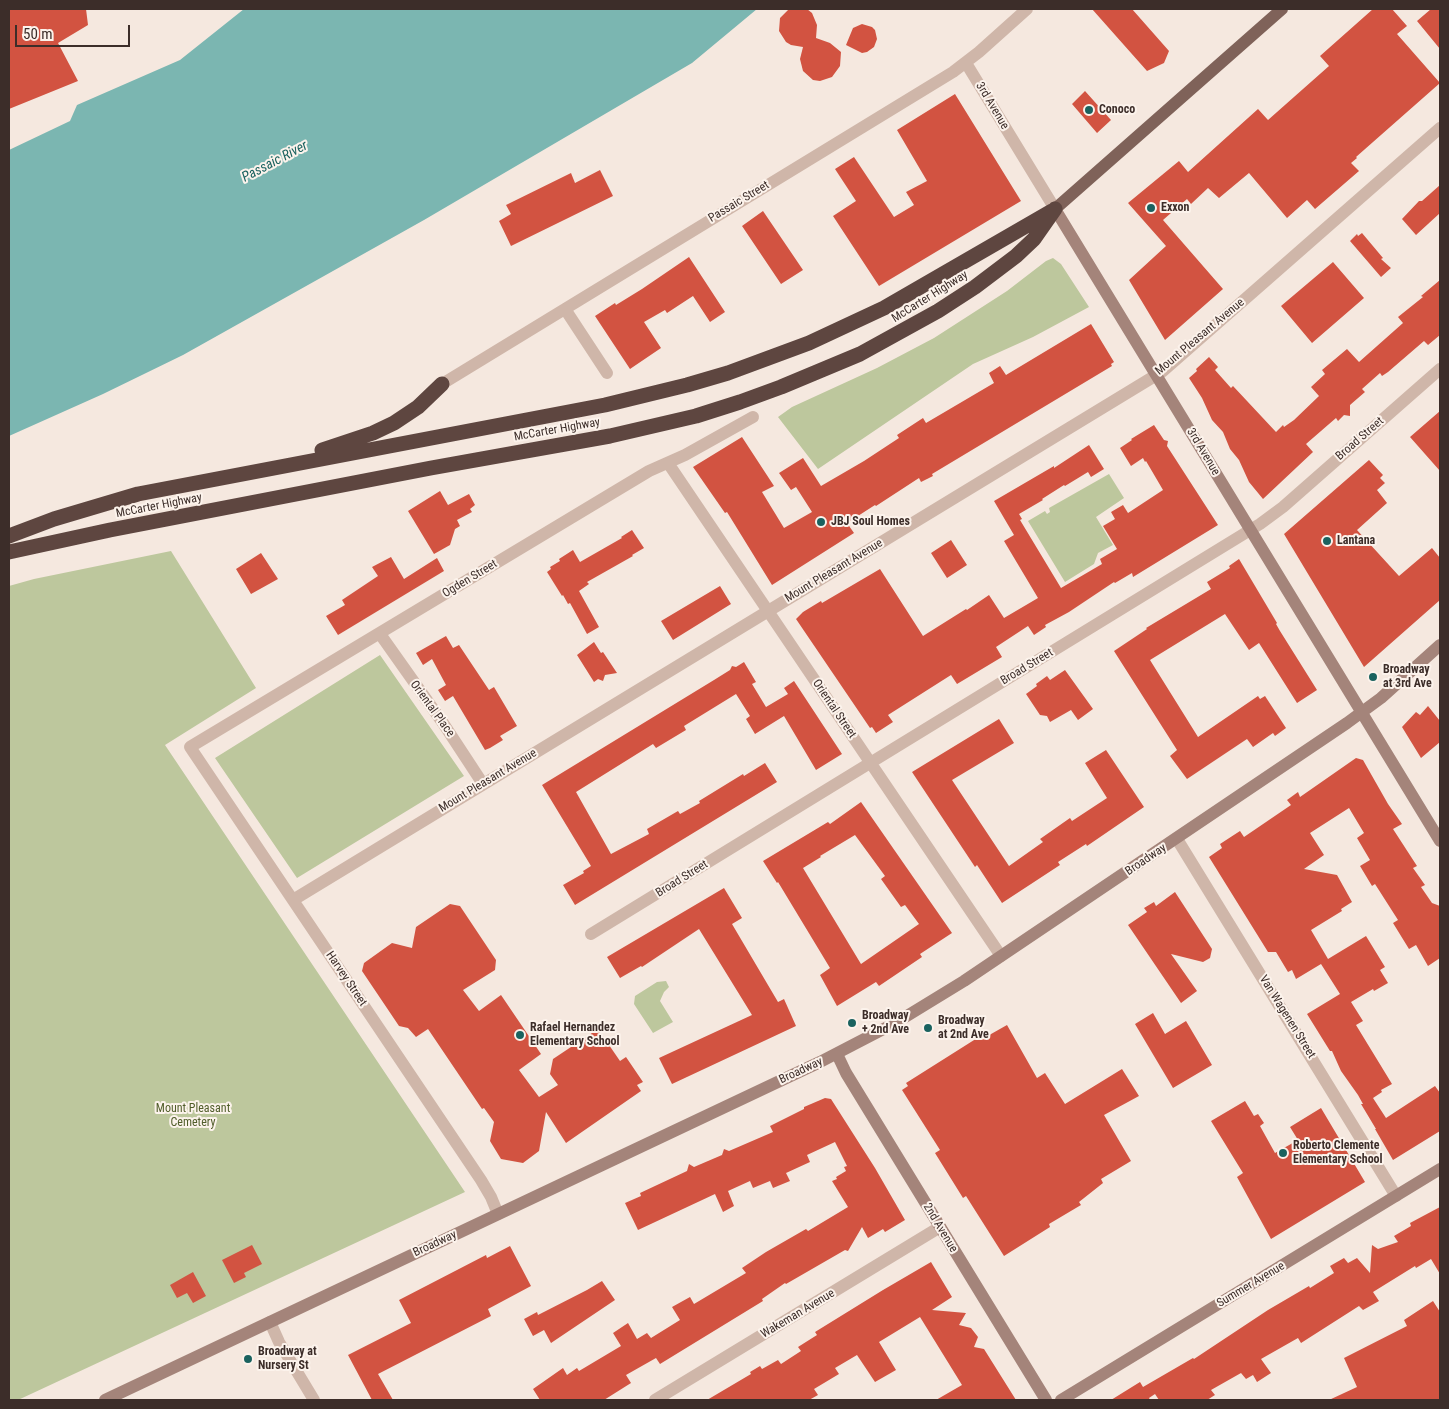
<!DOCTYPE html>
<html>
<head>
<meta charset="utf-8">
<style>
  body { margin:0 }
  #map { position:relative; width:1449px; height:1409px; overflow:hidden; background:#f5e8df; font-family:"Roboto Condensed",sans-serif }
  canvas { display:block }
  .frame { position:absolute; inset:0; border:10px solid #3c2d29; pointer-events:none }
  .scale { position:absolute; left:15px; top:25px; width:115px; height:22px; box-sizing:border-box; border:2px solid #3c2d29; border-top:0; padding-left:6px; font-size:15px; line-height:18px; white-space:nowrap; color:#3c2d29; -webkit-text-stroke:4px #fcf3ec; paint-order:stroke }
</style>
</head>
<body>
<div id="map">
<canvas width="1449" height="1409"></canvas>
<div class="frame"></div>
<div class="scale">50 m</div>
</div>
<script>
const ctx = document.querySelector('canvas').getContext('2d');
ctx.lineJoin = 'round';
function fillPath(path, color) {
  ctx.fillStyle = color;
  ctx.fill(path, 'evenodd');
}
function shape(rows) {
  const path = new Path2D();
  for (const r of rows) {
    path.moveTo(r[0], r[1]);
    for (let i = 2; i < r.length; i += 2) path.lineTo(r[i], r[i + 1]);
  }
  return path;
}
function strokePath(path, color, width, dash) {
  ctx.strokeStyle = color;
  ctx.lineWidth = width;
  ctx.lineCap = dash ? 'butt' : 'round';
  ctx.setLineDash(dash || []);
  ctx.stroke(path);
}
function drawText(font, color, halo, rows, align = 'center') {
  ctx.font = font + ' "Roboto Condensed",sans-serif';
  ctx.lineWidth = 4;
  ctx.setLineDash([]);
  ctx.textBaseline = 'middle';
  ctx.strokeStyle = halo;
  ctx.fillStyle = color;
  for (const [text, x, y, turn = 0] of rows) {
    ctx.save();
    ctx.translate(x, y);
    ctx.rotate((+turn || 0) * Math.PI / 180);
    ctx.textAlign = isNaN(turn) ? turn : align;
    if (halo) ctx.strokeText(text, 0, 0);
    ctx.fillText(text, 0, 0);
    ctx.restore();
  }
}
fillPath(shape([
  [1053,258,1061,264,1089,307,1033,337,973,364,818,469,778,417,792,407,877,368,934,338,1007,291,1046,261],
  [1109,474,1124,498,1096,517,1113,545,1098,553,1094,564,1065,582,1028,521,1045,511,1047,514,1050,512,1049,508],
  [171,551,256,688,165,745,465,1192,18,1400,9,1400,9,586,34,579],
  [380,655,464,776,297,878,215,758],
  [666,981,669,987,664,992,660,1001,673,1022,653,1033,634,1004,635,996,657,982]
]), '#bdc79d');
fillPath(shape([
  [244,9,757,9,692,63,424,220,183,355,103,394,9,436,9,150,70,121,77,105,180,60]
]), '#7bb6b1');
fillPath(shape([
  [9,9,86,9,88,25,58,43,78,81,9,109],
  [789,9,807,9,812,13,817,25,816,38,830,43,841,52,840,66,832,77,820,81,813,80,803,71,800,59,803,47,791,45,786,42,779,31,780,18],
  [1092,9,1132,9,1169,51,1164,63,1147,71],
  [1373,9,1392,9,1407,26,1397,34,1440,83,1356,157,1357,158,1351,163,1359,171,1315,209,1307,200,1287,218,1249,173,1219,198,1208,188,1191,204,1187,199,1163,220,1223,289,1165,340,1129,280,1166,246,1128,203,1179,161,1188,172,1258,109,1268,120,1329,66,1320,56],
  [1431,9,1440,9,1440,49,1417,21],
  [862,24,872,27,875,30,877,39,874,47,867,52,862,53,846,45,853,28],
  [1085,91,1111,120,1097,133,1072,104],
  [955,94,1021,201,879,286,833,216,856,201,835,169,854,157,894,217,914,205,906,192,927,181,897,130],
  [600,170,613,196,511,246,499,221,511,214,506,205,571,173,575,183],
  [1440,185,1440,213,1416,235,1402,219,1419,201,1422,201],
  [763,211,803,270,781,284,742,226],
  [1362,233,1383,258,1381,259,1391,268,1381,277,1350,241,1357,234,1358,236],
  [689,257,725,312,710,322,693,296,667,313,665,310,644,322,661,348,630,369,595,316,615,303,616,305,642,289],
  [1333,262,1364,298,1312,343,1281,306],
  [1440,280,1440,335,1428,345,1424,341,1388,372,1382,376,1380,373,1362,389,1365,392,1350,405,1350,416,1344,415,1338,421,1336,418,1306,444,1313,452,1263,499,1249,482,1239,460,1230,449,1223,432,1212,420,1202,398,1189,378,1197,371,1196,369,1209,357,1218,367,1215,370,1231,388,1233,386,1276,432,1283,425,1284,427,1294,420,1319,396,1311,387,1325,374,1322,370,1347,349,1359,362,1403,323,1398,317,1423,297,1421,296],
  [1091,324,1114,362,1111,364,1112,366,932,474,933,476,921,482,919,478,876,506,875,505,847,523,854,533,772,585,727,512,725,513,693,467,742,437,774,486,762,492,784,528,812,512,796,487,791,490,779,473,803,458,821,486,864,461,899,438,897,435,923,418,926,423,994,383,989,373,1000,366,1006,375],
  [1440,411,1440,471,1410,437],
  [1154,425,1164,440,1168,441,1167,446,1218,525,1133,577,1132,573,1115,583,1114,582,1069,612,1045,625,1046,627,1034,635,1028,626,996,647,1002,657,957,684,951,675,888,715,893,722,876,733,872,727,870,728,796,619,803,612,821,601,822,603,880,569,923,636,966,609,967,610,989,595,1004,618,1038,598,1004,541,1014,535,994,501,1054,466,1054,468,1089,445,1104,469,1091,477,1088,472,1065,486,1064,485,1042,499,1043,500,1019,514,1022,519,1020,520,1061,588,1102,564,1100,559,1117,549,1103,526,1115,519,1111,512,1123,505,1128,513,1163,490,1146,461,1145,462,1143,458,1131,466,1120,448,1132,440,1131,439],
  [1369,460,1383,475,1380,478,1385,483,1377,490,1387,503,1357,530,1399,576,1432,548,1440,558,1440,600,1364,667,1284,534],
  [440,491,448,505,469,494,475,505,470,509,472,512,457,520,460,526,455,529,450,545,434,554,408,511],
  [632,530,644,548,632,555,633,556,587,582,589,584,579,591,599,627,587,634,570,603,568,604,563,595,562,596,547,572,551,569,550,567,560,561,559,559,573,550,580,562,622,538,621,537],
  [951,540,967,565,947,578,931,553],
  [261,553,278,579,251,594,236,569],
  [391,557,404,579,437,558,444,571,338,635,326,616,345,605,342,600,378,576,372,567],
  [1239,559,1277,623,1276,624,1280,631,1317,690,1297,703,1259,643,1249,650,1225,614,1150,660,1198,737,1258,696,1260,699,1265,696,1286,728,1275,736,1273,733,1253,747,1247,739,1187,779,1170,756,1177,750,1114,651,1147,629,1146,628,1211,589,1207,582,1230,568,1229,566],
  [720,586,731,604,673,640,661,621],
  [446,636,453,648,459,645,489,690,494,687,517,726,500,736,503,740,490,748,485,750,453,696,445,701,438,690,446,685,432,659,423,665,416,653],
  [594,642,601,653,603,652,617,673,605,675,603,681,598,679,594,682,577,655],
  [744,662,756,682,752,684,766,707,788,694,784,688,794,681,842,754,816,770,784,716,755,734,746,719,750,716,736,694,684,726,686,730,656,748,653,744,576,792,611,854,649,834,647,829,678,811,680,814,700,803,699,801,743,774,744,776,765,763,777,782,575,905,563,885,584,873,583,871,591,866,542,785,714,680,730,670,732,666,736,667],
  [1065,670,1093,709,1078,720,1071,710,1050,722,1047,716,1040,715,1026,694,1037,686,1036,684,1047,676,1050,680],
  [1428,706,1440,721,1440,742,1421,758,1402,727,1416,712,1420,715],
  [999,719,1014,743,952,780,1009,866,1043,842,1040,839,1070,818,1072,821,1107,798,1085,763,1106,750,1144,807,1087,846,1086,844,1058,862,1060,865,1002,903,977,865,975,867,912,772],
  [1356,758,1363,760,1388,804,1402,824,1393,829,1417,866,1413,868,1425,885,1421,887,1432,903,1440,906,1440,958,1428,966,1416,945,1409,949,1393,923,1398,920,1375,884,1372,886,1360,866,1370,860,1357,838,1364,833,1349,808,1310,833,1324,855,1304,869,1337,875,1352,902,1341,909,1342,911,1311,930,1328,959,1366,936,1385,967,1380,970,1388,983,1374,991,1373,989,1351,1002,1363,1021,1356,1025,1392,1084,1381,1090,1382,1092,1373,1098,1386,1118,1435,1086,1440,1093,1440,1131,1393,1160,1375,1129,1376,1129,1361,1104,1363,1104,1358,1095,1341,1071,1332,1051,1330,1051,1307,1014,1340,994,1321,964,1296,979,1292,970,1288,972,1276,952,1268,952,1209,857,1222,848,1220,844,1240,831,1244,837,1291,805,1287,800,1298,792,1300,797],
  [861,802,952,933,920,954,922,957,879,986,876,982,837,1006,820,975,830,968,778,882,777,883,763,861,828,822,830,824],
  [855,835,885,876,881,879,901,907,905,905,919,924,861,964,803,868,821,857,820,856],
  [724,888,742,918,732,924,778,1002,784,999,796,1026,672,1084,659,1058,752,1015,699,929,642,967,641,966,620,978,607,957],
  [1175,892,1212,949,1210,958,1203,962,1171,954,1197,991,1181,1003,1128,925,1147,912,1144,908,1154,902,1156,906],
  [450,904,460,906,496,960,495,970,463,990,479,1011,501,995,541,1054,519,1070,539,1097,558,1085,550,1074,553,1059,598,1029,620,1061,626,1057,643,1082,637,1085,641,1091,566,1143,546,1112,539,1151,523,1163,501,1159,490,1141,494,1122,484,1108,482,1109,428,1029,416,1037,408,1028,399,1026,362,971,364,963,392,943,412,948,416,927],
  [1153,1013,1165,1034,1186,1021,1212,1065,1173,1088,1135,1024],
  [1007,1025,1037,1078,1045,1073,1065,1104,1122,1069,1139,1096,1104,1115,1131,1161,1101,1179,1103,1183,1079,1202,1081,1205,1049,1224,1050,1227,1004,1256,966,1196,963,1198,935,1153,940,1150,902,1090,908,1086,906,1083,982,1035,984,1038],
  [825,1098,831,1099,875,1168,905,1220,885,1232,883,1229,868,1238,862,1227,848,1251,845,1250,786,1284,785,1283,762,1299,763,1301,660,1364,656,1358,626,1375,631,1383,604,1400,540,1400,533,1389,563,1368,567,1375,577,1368,579,1371,621,1346,613,1333,628,1323,637,1339,647,1333,651,1338,680,1320,672,1307,690,1297,694,1304,746,1273,742,1268,766,1252,806,1229,808,1231,848,1207,832,1181,837,1179,836,1177,846,1171,844,1167,847,1166,835,1142,807,1155,810,1162,786,1173,790,1181,773,1188,770,1181,753,1188,750,1181,728,1191,734,1206,723,1212,715,1194,638,1230,625,1203,641,1196,640,1193,687,1171,689,1164,694,1167,722,1155,724,1149,729,1151,773,1132,770,1126,804,1109,804,1107],
  [1245,1101,1254,1116,1258,1114,1264,1123,1260,1126,1275,1153,1298,1140,1290,1127,1321,1108,1365,1182,1271,1239,1237,1177,1243,1173,1211,1121],
  [1440,1207,1440,1274,1431,1259,1416,1268,1415,1266,1373,1292,1379,1301,1363,1310,1359,1306,1301,1343,1298,1338,1261,1359,1271,1373,1257,1382,1253,1375,1246,1379,1241,1373,1211,1390,1215,1395,1207,1400,1159,1400,1155,1394,1149,1398,1150,1400,1111,1400,1140,1382,1143,1387,1193,1358,1194,1359,1268,1310,1309,1286,1310,1288,1334,1273,1330,1266,1344,1258,1348,1263,1357,1258,1370,1273,1372,1245,1378,1249,1398,1242,1394,1236,1411,1226,1410,1223],
  [252,1245,262,1264,244,1273,246,1277,234,1283,222,1260],
  [510,1246,531,1286,488,1309,491,1316,378,1374,393,1400,372,1400,348,1355,411,1323,399,1300,486,1255,487,1258],
  [931,1262,952,1297,932,1310,966,1313,959,1325,971,1328,978,1337,974,1347,984,1349,1016,1400,936,1400,962,1385,920,1317,879,1342,896,1370,875,1382,857,1355,835,1368,839,1374,814,1389,818,1395,809,1400,707,1400,751,1374,750,1372,760,1366,762,1369,778,1360,781,1364,801,1351,798,1347,817,1335,815,1332,883,1290],
  [193,1272,206,1296,193,1303,187,1293,177,1298,170,1285],
  [602,1281,615,1300,551,1343,544,1330,533,1336,524,1319,537,1312,538,1315,587,1290],
  [1433,1301,1440,1312,1440,1400,1329,1400,1357,1387,1344,1358,1407,1326,1404,1320]
]), '#d25341');
strokePath(shape([
  [966,63,1055,209],
  [565,309,607,373],
  [442,384,953,72,979,52,1027,9],
  [668,463,1001,956],
  [380,634,443,723,483,784],
  [1177,839,1396,1196],
  [293,900,1163,371,1440,128],
  [591,934,1260,524,1283,507,1440,369],
  [498,1214,491,1197,481,1180,190,747,649,471,685,455,753,417],
  [270,1322,279,1342,314,1400],
  [655,1400,940,1227]
]), '#cfb6a9', 12);
strokePath(shape([
  [1055,209,1440,841],
  [837,1054,846,1073,1046,1400],
  [105,1400,820,1062,897,1022,964,981,1347,723,1381,698,1440,645],
  [1061,1400,1440,1169]
]), '#a4847a', 12);
strokePath(shape([
  [1055,209,1282,9]
]), '#7f6259', 12);
strokePath(shape([
  [322,450,373,433,394,423,418,407,442,384],
  [9,536,54,519,138,494,605,405,687,385,728,373,809,343,884,308,1052,211],
  [9,552,110,530,431,468,610,436,696,416,740,402,781,387,860,354,938,311,975,287,1016,256,1034,239,1055,209]
]), '#5e4640', 15);
for (const [x, y, r, color] of [
  [1089,110,5,"#1a625f"],
  [1151,208,5,"#1a625f"],
  [821,522,5,"#1a625f"],
  [1327,541,5,"#1a625f"],
  [1373,677,5,"#1a625f"],
  [852,1023,5,"#1a625f"],
  [928,1028,5,"#1a625f"],
  [520,1035,5,"#1a625f"],
  [1283,1153,5,"#1a625f"],
  [248,1359,5,"#1a625f"]
]) {
  const dot = new Path2D();
  dot.arc(x, y, r, 0, 2 * Math.PI);
  ctx.fillStyle = color;
  ctx.fill(dot);
  strokePath(dot, '#fcf3ec', 2);
}
drawText('12px', '#3c2d29', '#fcf3ec', [
  ["3rd Avenue",992,106,59],
  ["Passaic Street",739,202,-31],
  ["McCarter Highway",930,297,-32],
  ["Mount Pleasant Avenue",1200,337,-40],
  ["McCarter Highway",557,430,-10],
  ["Broad Street",1360,439,-41],
  ["3rd Avenue",1203,452,59],
  ["McCarter Highway",159,506,-11],
  ["Mount Pleasant Avenue",834,571,-31],
  ["Ogden Street",470,579,-31],
  ["Broad Street",1027,667,-31],
  ["Oriental Place",432,709,54],
  ["Oriental Street",834,709,56],
  ["Mount Pleasant Avenue",488,781,-31],
  ["Broadway",1146,860,-34],
  ["Broad Street",682,879,-32],
  ["Harvey Street",346,979,56],
  ["Van Wagenen Street",1287,1017,58],
  ["Broadway",801,1071,-25],
  ["2nd Avenue",940,1228,59],
  ["Broadway",435,1244,-25],
  ["Summer Avenue",1251,1285,-31],
  ["Wakeman Avenue",798,1314,-31]
]);
drawText('bold 12px', '#3c2d29', '#fcf3ec', [
  ["Conoco",1099,110],
  ["Exxon",1161,208],
  ["JBJ Soul Homes",831,522],
  ["Lantana",1337,541],
  ["Broadway",1383,670],
  ["at 3rd Ave",1383,684],
  ["Broadway",862,1016],
  ["+ 2nd Ave",862,1030],
  ["Broadway",938,1021],
  ["at 2nd Ave",938,1035],
  ["Rafael Hernandez",530,1028],
  ["Elementary School",530,1042],
  ["Roberto Clemente",1293,1146],
  ["Elementary School",1293,1160],
  ["Broadway at",258,1352],
  ["Nursery St",258,1366]
], 'left');
drawText('12px', '#505d2a', '#fcf3ec', [
  ["Mount Pleasant",193,1109],
  ["Cemetery",193,1123]
]);
drawText('italic 14px', '#1a625f', '#fcf3ec', [
  ["Passaic River",275,162,-28]
]);
</script>
</body>
</html>
